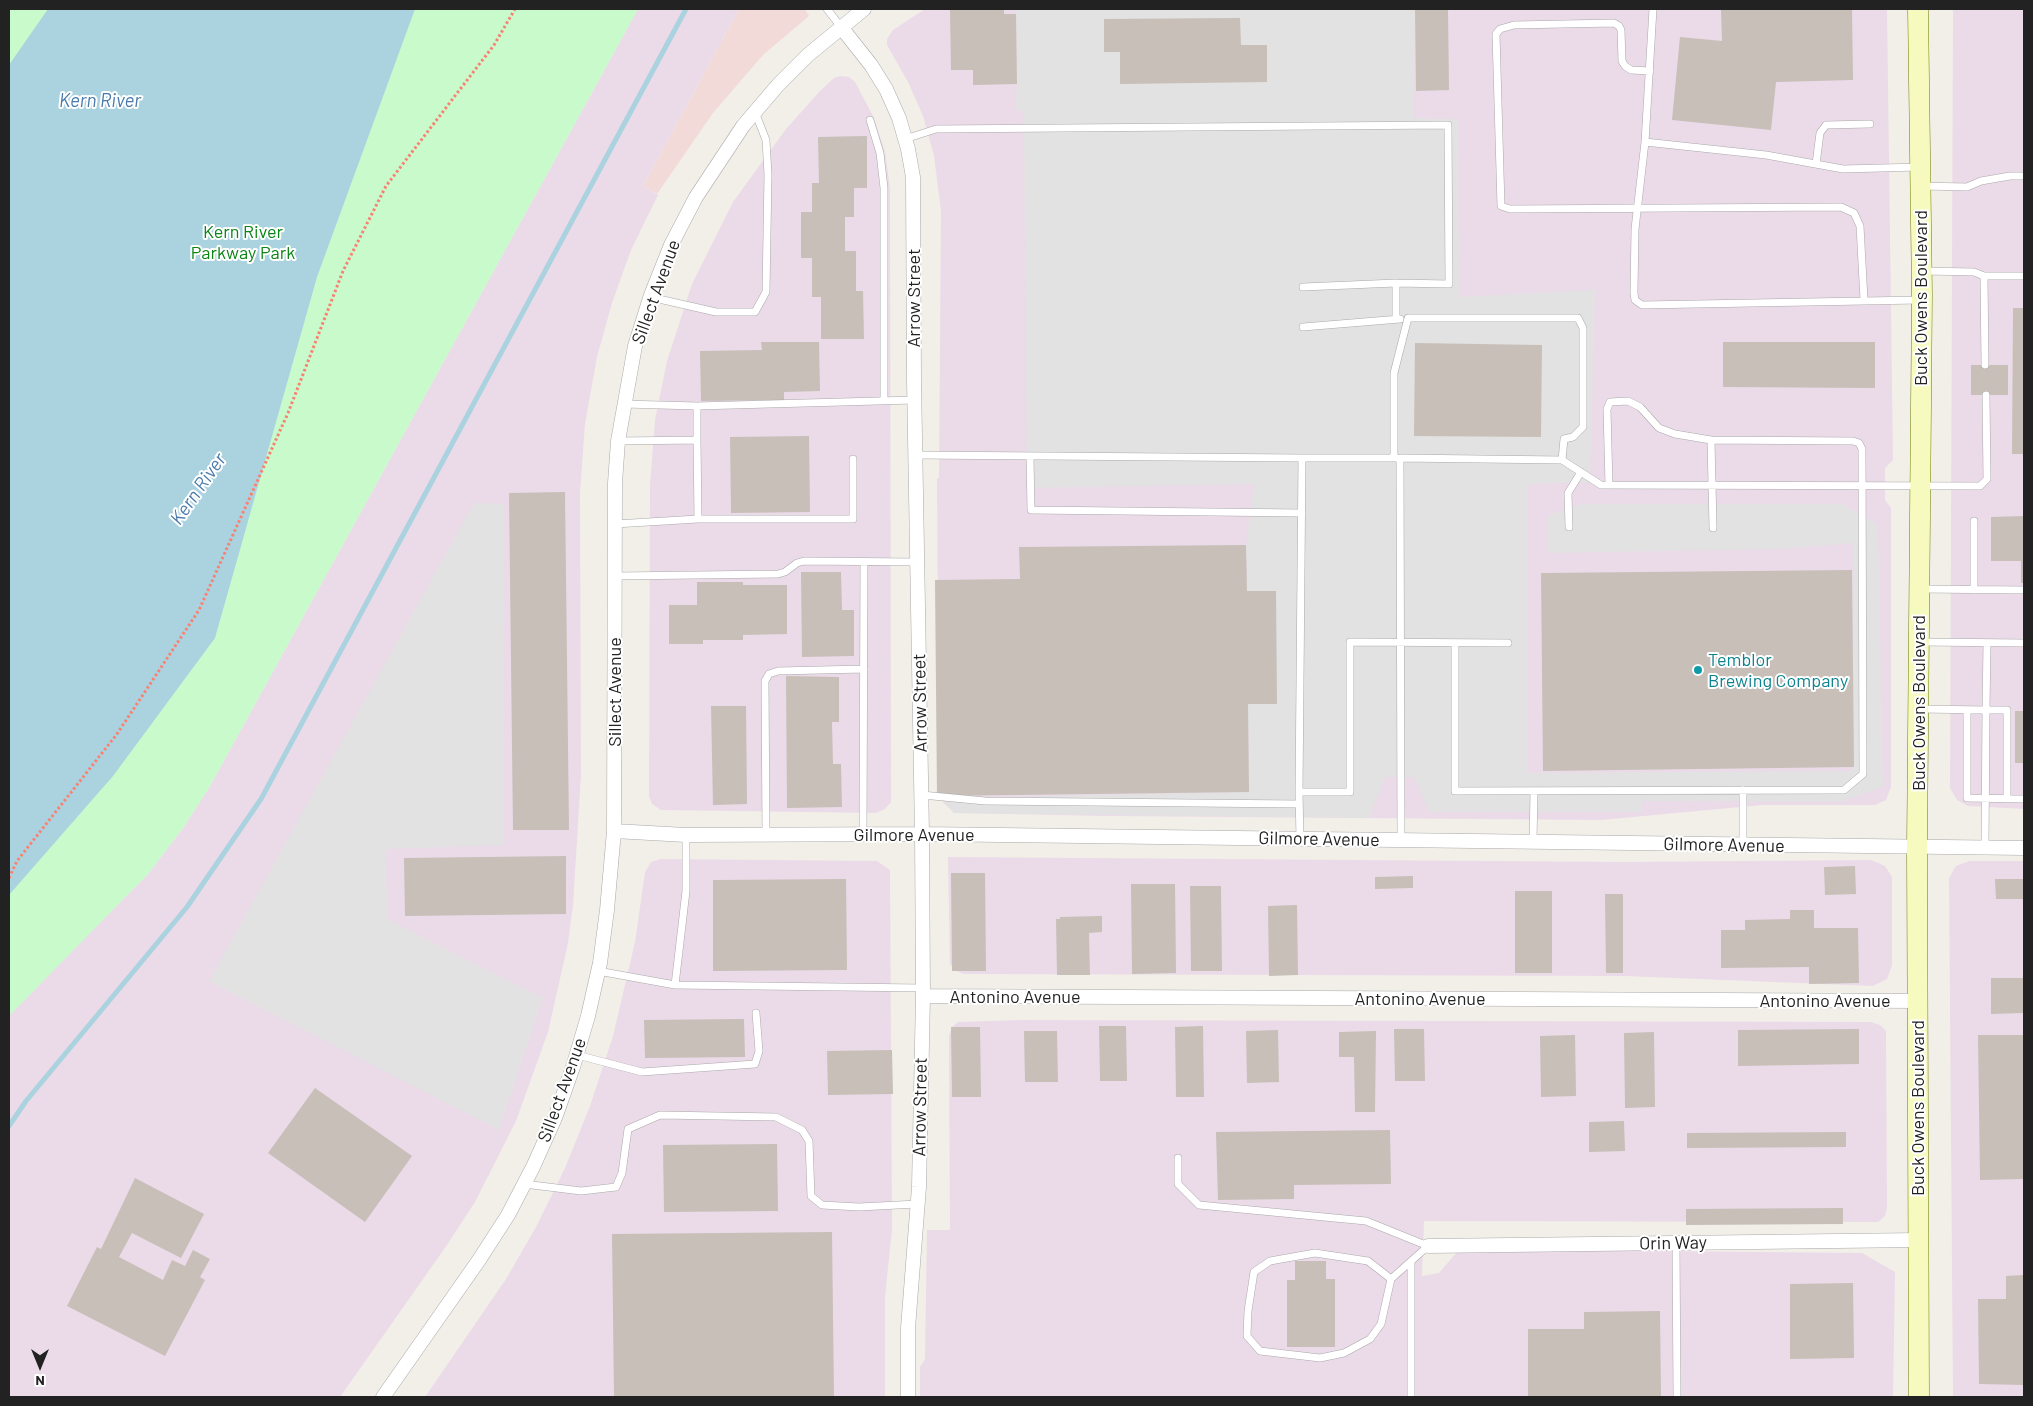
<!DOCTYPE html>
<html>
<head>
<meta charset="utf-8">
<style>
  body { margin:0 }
  #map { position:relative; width:2033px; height:1406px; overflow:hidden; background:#f2efe9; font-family:Barlow,sans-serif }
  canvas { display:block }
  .frame { position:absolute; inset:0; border:10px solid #222; pointer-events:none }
  .north { position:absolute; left:15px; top:1341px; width:50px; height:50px; -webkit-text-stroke:4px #fff; paint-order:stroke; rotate:180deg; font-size:14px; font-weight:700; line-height:20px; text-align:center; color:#222 }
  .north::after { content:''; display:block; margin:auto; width:18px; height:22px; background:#222; clip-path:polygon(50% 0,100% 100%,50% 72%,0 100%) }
</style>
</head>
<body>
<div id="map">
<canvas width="2033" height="1406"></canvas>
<div class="frame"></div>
<div class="north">N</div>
</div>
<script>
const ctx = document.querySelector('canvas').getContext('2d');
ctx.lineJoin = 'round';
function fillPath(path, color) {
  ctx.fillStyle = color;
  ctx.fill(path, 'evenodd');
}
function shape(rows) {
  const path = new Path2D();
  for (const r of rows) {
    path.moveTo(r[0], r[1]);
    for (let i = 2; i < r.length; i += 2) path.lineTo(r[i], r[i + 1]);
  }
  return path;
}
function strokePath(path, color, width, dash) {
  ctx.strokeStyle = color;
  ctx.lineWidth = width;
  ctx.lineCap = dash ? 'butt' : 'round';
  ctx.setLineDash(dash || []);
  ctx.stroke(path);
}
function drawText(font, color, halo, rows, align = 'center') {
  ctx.font = font + ' Barlow,sans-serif';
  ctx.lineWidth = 4;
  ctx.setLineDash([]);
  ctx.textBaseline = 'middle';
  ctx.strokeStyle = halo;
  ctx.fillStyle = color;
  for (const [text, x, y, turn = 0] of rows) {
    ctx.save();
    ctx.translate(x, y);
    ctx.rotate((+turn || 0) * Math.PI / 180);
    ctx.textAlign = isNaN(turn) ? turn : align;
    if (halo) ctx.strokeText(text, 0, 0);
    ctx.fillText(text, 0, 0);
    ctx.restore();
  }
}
fillPath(shape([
  [739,9,805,9,809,16,763,55,713,113,657,194,643,186]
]), '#f2dad9');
fillPath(shape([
  [638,9,739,9,643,186,658,195,631,250,612,303,597,357,585,424,580,492,581,775,573,905,568,943,548,1032,516,1121,475,1202,447,1245,340,1397,9,1397,9,1015,148,874,183,828,210,786],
  [925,9,1887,9,1893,460,1885,468,1885,500,1891,508,1891,787,1886,800,1875,805,1762,805,1601,820,1108,816,954,813,939,798,937,478,939,478,941,211,934,156,923,116,908,82,887,45,887,39,893,30],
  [1953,9,2024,9,2024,809,1968,806,1957,800,1950,788],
  [840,76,849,77,855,82,874,118,885,152,890,188,891,802,885,809,876,813,661,810,652,804,649,796,650,485,655,420,667,361,692,284,733,202,786,129,820,91,834,78],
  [948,857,1626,862,1871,860,1885,866,1892,877,1892,965,1887,979,1873,986,1625,976,964,974,956,971,950,964],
  [661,859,877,861,890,870,892,1229,885,1297,885,1397,425,1397,506,1279,536,1227,565,1168,590,1106,613,1036,635,942,645,872,651,862],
  [1969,861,2024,861,2024,1397,1953,1397,1949,878,1956,866],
  [1022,1020,1871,1022,1880,1025,1886,1031,1887,1208,1885,1216,1878,1222,1424,1221,1422,1276,1439,1273,1457,1252,1465,1249,1862,1253,1895,1272,1893,1397,920,1397,920,1367,925,1359,927,1230,950,1230,949,1036,952,1027,958,1022]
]), '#ebdbe8');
fillPath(shape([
  [9,9,638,9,210,786,183,828,148,874,9,1016]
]), '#c8facc');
fillPath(shape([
  [1016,9,1415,9,1414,118,1458,119,1459,297,1595,290,1590,482,1527,484,1527,773,1852,771,1854,543,1779,549,1548,553,1547,516,1581,504,1842,504,1878,525,1883,787,1840,802,1642,801,1641,812,1429,812,1414,777,1385,777,1369,818,955,813,939,798,1249,792,1248,704,1276,591,1247,591,1246,545,1254,484,1027,488,1024,114,1027,114,1015,108,1017,84],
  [474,503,503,504,503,845,385,849,388,920,543,998,499,1130,209,981]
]), '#e2e2e2');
fillPath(shape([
  [48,9,415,9,317,277,215,638,113,776,9,895,9,65]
]), '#aad3df');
strokePath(shape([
  [9,1126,26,1101,187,907,261,799,686,9]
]), '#aad3df', 5);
fillPath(shape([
  [950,9,1004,9,1004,14,1016,14,1017,84,973,85,973,70,951,70],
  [1415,9,1448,9,1449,90,1416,91],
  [1721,9,1852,9,1853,80,1776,82,1771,130,1672,120,1680,37,1722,41],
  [1240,18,1241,45,1267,45,1267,82,1120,84,1120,52,1104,52,1104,19],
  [867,136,867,188,854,188,854,217,845,217,845,251,856,251,856,291,863,291,864,339,821,339,821,297,812,297,812,258,801,258,801,212,812,212,812,183,819,183,818,137],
  [2013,308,2024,308,2024,454,2012,454],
  [761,342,819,342,820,391,784,392,784,400,701,401,700,351,762,350],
  [1723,342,1875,342,1875,388,1723,387],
  [1415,343,1542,345,1541,437,1414,436],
  [1971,365,2008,365,2008,395,1971,395],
  [809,436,810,512,731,513,730,437],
  [565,492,569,830,513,830,509,493],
  [2024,516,2024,583,2021,583,2021,561,1991,561,1991,517],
  [1246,545,1247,591,1276,591,1277,704,1248,704,1249,792,937,796,935,580,1020,579,1019,547],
  [1852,570,1854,767,1543,771,1541,573],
  [801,572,841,572,842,610,854,610,854,656,802,657],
  [697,582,743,582,743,585,787,585,787,634,743,635,743,640,703,640,703,644,669,644,669,605,697,605],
  [786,676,839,677,839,722,832,722,833,764,841,764,842,807,787,808],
  [711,706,746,706,747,804,713,805],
  [2015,711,2024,711,2024,763,2015,763],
  [566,856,566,914,405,916,404,858],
  [1855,866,1856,894,1825,895,1824,867],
  [951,873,985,873,986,971,952,971],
  [1413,876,1413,888,1375,889,1375,877],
  [846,879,847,970,713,971,713,880],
  [1995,879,2024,879,2024,899,1996,899],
  [1131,884,1175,884,1176,973,1132,974],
  [1190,886,1221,886,1222,971,1191,971],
  [1515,891,1552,891,1552,973,1515,973],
  [1605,894,1623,894,1623,973,1606,973],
  [1297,905,1298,975,1269,976,1268,906],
  [1790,910,1814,910,1814,928,1858,928,1859,983,1809,984,1809,967,1721,968,1721,930,1745,930,1745,920,1790,919],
  [1102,916,1102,932,1089,933,1090,975,1057,975,1056,919,1060,919,1060,917],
  [1991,978,2024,978,2024,1013,1991,1014],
  [744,1019,745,1057,645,1058,644,1020],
  [1099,1026,1126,1026,1127,1081,1100,1081],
  [1203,1026,1204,1097,1176,1097,1175,1027],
  [951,1027,980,1027,981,1097,952,1097],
  [1394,1029,1424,1029,1425,1081,1395,1081],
  [1859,1029,1859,1064,1738,1066,1738,1030],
  [1278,1030,1279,1082,1247,1083,1246,1031],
  [1024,1031,1057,1031,1058,1082,1025,1082],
  [1376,1031,1375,1112,1355,1112,1354,1057,1339,1057,1339,1032],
  [1654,1032,1655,1107,1625,1108,1624,1033],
  [1575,1035,1576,1096,1541,1097,1540,1036],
  [1978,1035,2024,1035,2024,1179,1980,1180],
  [892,1050,893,1094,828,1095,827,1051],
  [315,1088,412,1156,365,1222,268,1153],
  [1624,1121,1625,1151,1589,1152,1589,1122],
  [1390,1130,1391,1184,1294,1185,1294,1199,1218,1200,1216,1132],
  [1846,1132,1846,1147,1687,1148,1687,1133],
  [777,1144,778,1211,664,1212,663,1145],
  [135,1178,204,1214,181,1258,132,1233,119,1257,163,1280,172,1260,185,1266,193,1250,210,1259,200,1277,205,1280,165,1356,67,1306,97,1247,101,1249],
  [1843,1208,1843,1224,1686,1225,1686,1209],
  [832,1232,834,1397,614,1397,612,1234],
  [1295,1261,1326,1261,1326,1279,1335,1279,1335,1347,1287,1347,1287,1280,1295,1280],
  [2024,1275,2024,1385,1979,1384,1978,1299,2006,1299,2006,1276],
  [1853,1283,1854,1358,1790,1359,1790,1284],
  [1660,1311,1661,1397,1528,1397,1528,1329,1584,1329,1584,1312]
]), '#c7bfb8');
const lane = shape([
  [827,9,841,27],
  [1653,9,1645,142,1766,155,1843,169,1920,167],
  [1650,71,1631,70,1625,66,1622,61,1621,30,1619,26,1614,23,1514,25,1500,29,1496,34,1501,206,1510,209,1841,207,1854,213,1860,226,1864,300],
  [870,120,880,153,884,188,884,400],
  [905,139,936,129,1448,125,1449,284,1396,283,1396,319],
  [1645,142,1635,229,1634,293,1635,300,1642,305,1920,300],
  [1816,164,1820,133,1826,125,1870,124],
  [1921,186,1967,187,1981,181,2010,176,2024,176],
  [1923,271,1974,272,1984,276,2024,276],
  [1984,276,1985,365],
  [1303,287,1396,283],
  [650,297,716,312,755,312,766,292,768,175,766,140,755,112],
  [1303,327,1400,319],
  [624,404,697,406,697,440],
  [697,406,914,400],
  [915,455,1302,458],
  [1030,456,1031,510,1302,513],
  [1394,458,1394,373,1408,318,1578,318,1583,328,1583,427,1573,437,1564,439,1562,460],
  [1609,485,1607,409,1610,402,1628,401,1640,407,1659,428,1675,434,1711,440],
  [698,519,853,519,853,459],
  [1974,521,1974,590],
  [615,524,698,519,697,440,618,441],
  [1569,527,1568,493,1581,472],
  [615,576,778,574,785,572,797,563,804,561,917,562],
  [1920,589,2024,590],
  [1920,642,2024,643],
  [1455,643,1455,791,1844,790,1863,774,1862,449,1859,443,1853,441,1711,440,1713,528],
  [1919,709,1986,710,1987,643],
  [1967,710,1967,798,2024,799],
  [1743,790,1743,845],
  [1299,792,1302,458,1397,458],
  [922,795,985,801,1299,804],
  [766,835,765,681,769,674,778,671,864,669],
  [863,836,864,561],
  [1300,839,1299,792,1350,792,1350,642,1508,643],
  [1401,840,1400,458,1562,460,1601,485,1980,486,1987,479,1986,395],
  [1533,842,1534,792],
  [1985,848,1986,710,2007,710,2007,798],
  [598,971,675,985,923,988],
  [675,985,686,891,686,835],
  [577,1055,642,1072,755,1064,759,1051,756,1013],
  [1178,1158,1178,1184,1199,1205,1366,1221,1428,1246,1391,1279,1381,1324,1370,1339,1344,1353,1320,1358,1260,1351,1247,1336,1248,1311,1254,1272,1270,1261,1315,1253,1368,1261,1391,1279],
  [524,1184,581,1191,616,1187,622,1173,628,1129,660,1115,776,1117,802,1130,809,1141,811,1196,822,1205,859,1207,917,1204],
  [1676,1243,1677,1397],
  [1411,1262,1411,1397]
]);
const street = shape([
  [841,27,871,65,886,89,899,118,908,149,913,177,914,380,922,834,923,996,919,1187,908,1328,908,1397],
  [614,831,686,835,922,834,2024,848],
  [923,996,1918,1001],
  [1428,1246,1919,1240],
  [383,1397,479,1260,508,1215,533,1167,555,1118,573,1067,588,1016,600,963,607,910,614,831,615,483,618,441,635,346,651,295,671,245,696,197,743,126,778,85,808,55,864,9]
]);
const secondary = shape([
  [1918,9,1922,295,1917,847,1919,1397]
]);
strokePath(lane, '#a9a9a9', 8);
strokePath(street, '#a9a9a9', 15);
strokePath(secondary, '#707d05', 21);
strokePath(shape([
  [9,878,17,861,117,734,199,610,288,413,343,271,386,186,494,45,515,9]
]), '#fa8072', 3, [2.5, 2.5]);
strokePath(lane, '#fff', 7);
strokePath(street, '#fff', 14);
strokePath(secondary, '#f7fabf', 20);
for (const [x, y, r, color] of [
  [1698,670,5,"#0f9aa8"]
]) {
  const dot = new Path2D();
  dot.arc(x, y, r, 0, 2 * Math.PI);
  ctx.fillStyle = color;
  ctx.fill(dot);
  strokePath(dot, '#fff', 2);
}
drawText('18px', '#0c8416', '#fff', [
  ["Kern River",243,232],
  ["Parkway Park",243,253]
]);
drawText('18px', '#222', '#fff', [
  ["Sillect Avenue",656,292,-70],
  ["Arrow Street",914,298,-90],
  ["Buck Owens Boulevard",1921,298,-90],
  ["Sillect Avenue",615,692,-90],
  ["Arrow Street",920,703,-91],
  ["Buck Owens Boulevard",1919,703,-90],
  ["Gilmore Avenue",914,835],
  ["Gilmore Avenue",1319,839,1],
  ["Gilmore Avenue",1724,845,1],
  ["Antonino Avenue",1015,997],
  ["Antonino Avenue",1420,999],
  ["Antonino Avenue",1825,1001],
  ["Sillect Avenue",562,1090,-70],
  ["Arrow Street",920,1107,-89],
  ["Buck Owens Boulevard",1918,1108,-90],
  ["Orin Way",1673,1243,-1]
]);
drawText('18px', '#0d838f', '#fff', [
  ["Temblor",1708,660],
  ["Brewing Company",1708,681]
], 'left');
drawText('italic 19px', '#4a7aab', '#fff', [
  ["Kern River",100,101],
  ["Kern River",198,489,-55]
]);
</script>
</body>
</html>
